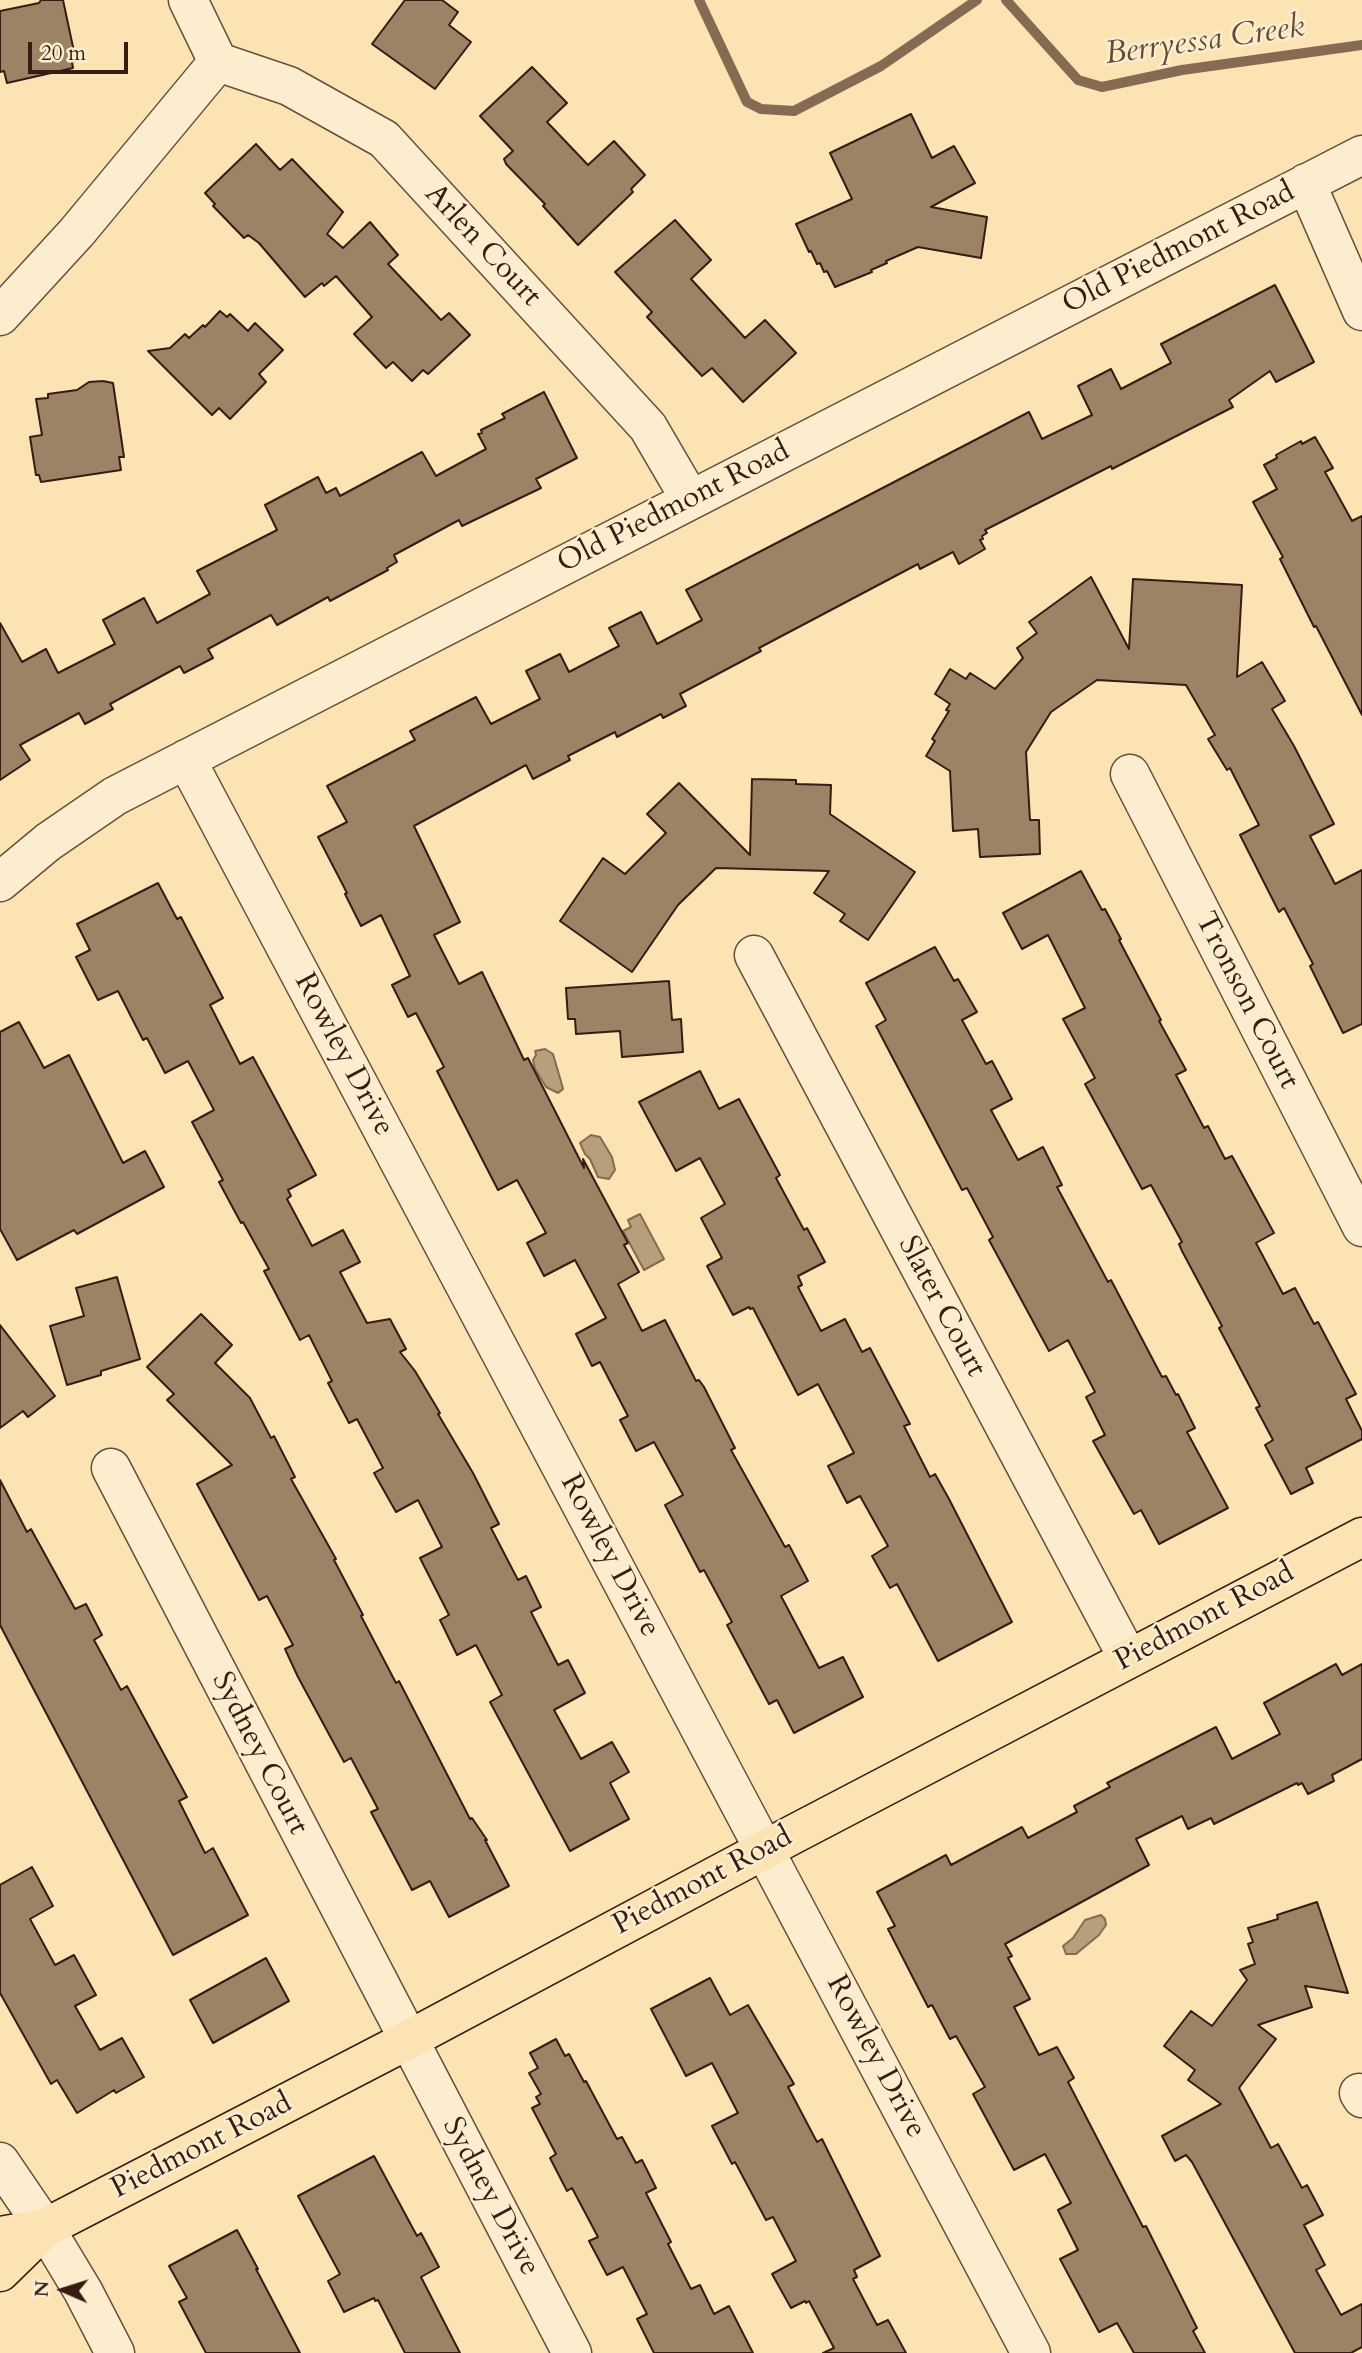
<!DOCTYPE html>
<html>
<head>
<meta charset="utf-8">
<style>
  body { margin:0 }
  #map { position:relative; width:1362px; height:2353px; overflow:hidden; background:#fbe3b3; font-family:Cardo,serif }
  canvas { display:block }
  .north { position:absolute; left:28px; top:2255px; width:70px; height:70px; -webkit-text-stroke:5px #fcedce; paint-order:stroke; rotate:273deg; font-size:19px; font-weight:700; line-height:28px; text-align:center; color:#361c12 }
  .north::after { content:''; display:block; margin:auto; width:24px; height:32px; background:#361c12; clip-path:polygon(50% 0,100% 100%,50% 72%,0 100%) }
  .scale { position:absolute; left:28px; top:42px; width:100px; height:32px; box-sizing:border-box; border:4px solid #361c12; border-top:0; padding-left:9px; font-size:21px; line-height:24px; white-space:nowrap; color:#361c12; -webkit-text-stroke:5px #fcedce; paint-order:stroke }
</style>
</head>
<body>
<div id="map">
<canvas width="1362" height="2353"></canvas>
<div class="north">N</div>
<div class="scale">20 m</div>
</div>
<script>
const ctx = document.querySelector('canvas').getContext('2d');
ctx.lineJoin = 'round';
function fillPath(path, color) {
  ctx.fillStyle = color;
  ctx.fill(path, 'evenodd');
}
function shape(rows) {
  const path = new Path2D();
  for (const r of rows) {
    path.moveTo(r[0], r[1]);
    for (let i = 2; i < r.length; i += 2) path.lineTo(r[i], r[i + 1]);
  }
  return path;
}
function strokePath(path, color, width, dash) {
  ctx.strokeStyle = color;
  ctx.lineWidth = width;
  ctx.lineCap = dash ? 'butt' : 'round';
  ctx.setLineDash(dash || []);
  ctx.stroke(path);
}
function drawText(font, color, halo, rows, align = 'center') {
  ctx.font = font + ' Cardo,serif';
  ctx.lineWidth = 5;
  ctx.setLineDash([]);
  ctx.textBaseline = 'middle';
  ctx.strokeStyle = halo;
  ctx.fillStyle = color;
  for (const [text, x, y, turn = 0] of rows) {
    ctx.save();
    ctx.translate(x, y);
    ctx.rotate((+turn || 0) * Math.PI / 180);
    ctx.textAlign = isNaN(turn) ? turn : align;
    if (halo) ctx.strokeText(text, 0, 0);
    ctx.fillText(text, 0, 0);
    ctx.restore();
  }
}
const water = shape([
  [545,1049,553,1054,562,1085,563,1089,558,1093,546,1087,535,1069,533,1060,536,1055,535,1051,545,1049],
  [591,1135,600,1137,612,1157,615,1170,609,1179,598,1177,590,1159,585,1154,580,1143,591,1135],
  [640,1214,664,1259,644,1270,623,1231,631,1227,628,1220,640,1214],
  [1101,1915,1105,1919,1106,1925,1099,1935,1076,1954,1066,1954,1063,1946,1073,1938,1085,1920,1101,1915]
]);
fillPath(water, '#b89f7c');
strokePath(water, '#846b52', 2);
strokePath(shape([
  [699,0,747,102,761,109,794,111,881,66,977,0],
  [1006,0,1078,80,1102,87,1182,70,1362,45]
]), '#846b52', 10);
const building = shape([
  [41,0,63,0,76,61,72,62,73,68,7,83,4,71,0,72,0,11,39,3,41,0],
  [405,0,442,0,458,12,449,25,471,42,435,89,372,44,405,0],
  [532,67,567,103,547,122,588,165,614,141,645,175,631,189,633,192,578,245,543,206,545,204,506,164,504,159,513,151,480,116,532,67],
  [911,114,932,158,954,146,975,183,931,207,987,217,981,258,918,247,886,261,887,263,871,270,872,272,835,287,827,271,824,272,820,263,817,264,811,251,809,252,796,224,852,199,830,153,911,114],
  [256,144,280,170,292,159,343,212,327,234,343,248,370,222,398,255,388,264,441,320,449,313,470,335,428,374,423,370,412,381,393,362,386,368,354,334,372,317,336,276,324,286,322,283,305,297,259,243,248,235,244,238,213,206,215,204,205,193,256,144],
  [675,220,711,260,691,279,745,338,765,320,796,353,743,402,712,368,702,376,647,317,652,312,615,272,675,220],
  [1275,285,1314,362,1276,382,1270,371,1229,400,1233,407,1112,469,1111,466,985,530,987,533,982,536,983,539,980,540,985,549,959,564,953,552,920,569,918,564,759,648,761,651,680,694,686,706,663,718,661,714,617,737,615,732,568,756,570,760,533,779,526,765,414,826,460,922,434,935,459,984,482,972,524,1060,528,1058,584,1168,583,1159,628,1243,624,1245,639,1272,618,1284,642,1331,665,1320,696,1381,699,1380,704,1387,735,1448,731,1450,785,1547,789,1545,808,1581,781,1596,819,1668,843,1657,863,1697,794,1733,777,1700,769,1704,727,1625,732,1622,704,1570,700,1572,665,1505,683,1495,654,1442,636,1451,620,1420,628,1416,600,1362,592,1366,576,1334,606,1318,575,1260,544,1276,527,1243,546,1233,517,1180,498,1190,482,1159,437,1071,444,1067,416,1013,408,1017,392,985,410,976,381,915,361,926,345,894,347,893,318,837,347,822,327,786,415,740,410,731,476,697,491,724,540,699,526,671,560,654,569,672,619,646,609,628,641,612,657,644,702,620,686,590,1029,412,1042,439,1092,415,1078,386,1111,369,1121,389,1171,363,1161,344,1275,285],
  [220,311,227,317,230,314,248,331,255,323,283,350,259,374,266,382,230,419,219,408,212,415,148,351,170,348,185,334,189,338,203,325,205,327,220,311],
  [103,381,113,383,124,457,119,457,121,470,41,482,39,475,36,475,30,437,42,435,36,399,48,398,48,394,77,390,89,382,103,381],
  [544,392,577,458,536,479,541,488,462,526,459,520,394,555,397,562,387,568,388,570,330,601,328,597,277,625,271,615,208,649,213,658,184,673,180,666,110,704,113,709,85,724,79,713,20,745,30,760,0,780,0,623,22,662,46,649,58,673,115,644,103,620,144,598,157,623,210,594,197,571,277,530,265,505,318,477,326,493,336,488,340,496,422,452,436,476,486,449,478,434,482,433,481,430,505,418,502,414,544,392],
  [1315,437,1333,468,1325,472,1352,521,1362,516,1362,715,1316,626,1314,627,1280,559,1283,557,1253,502,1277,489,1264,465,1277,458,1276,455,1301,441,1302,444,1315,437],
  [1091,577,1129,649,1133,579,1242,585,1237,677,1262,662,1285,701,1272,709,1294,746,1334,824,1310,836,1335,884,1362,870,1362,1024,1343,1033,1310,966,1313,964,1284,908,1279,912,1240,835,1259,825,1230,768,1227,770,1208,739,1215,735,1186,685,1097,680,1051,712,1026,752,1030,820,1039,820,1040,854,980,857,978,829,953,831,950,771,926,756,935,741,932,739,949,711,946,710,950,704,935,694,950,669,966,679,970,673,995,689,1023,658,1017,648,1037,633,1029,622,1091,577],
  [752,779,796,780,796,784,831,785,830,814,915,872,868,940,840,921,845,914,814,893,829,871,716,868,678,905,632,972,560,921,603,858,625,874,666,833,647,814,679,783,750,855,752,779],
  [1081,871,1102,910,1105,909,1121,939,1119,940,1161,1020,1159,1021,1186,1070,1176,1075,1204,1128,1208,1126,1225,1159,1232,1156,1274,1233,1256,1243,1283,1294,1295,1288,1314,1324,1318,1322,1356,1394,1346,1399,1362,1431,1362,1439,1306,1468,1313,1483,1291,1494,1265,1445,1273,1440,1256,1408,1260,1406,1219,1328,1222,1326,1182,1251,1179,1244,1182,1242,1151,1185,1142,1189,1085,1084,1095,1078,1063,1019,1085,1008,1048,935,1022,949,1003,913,1081,871],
  [158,883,177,919,181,917,223,998,210,1005,240,1064,253,1057,316,1175,288,1190,291,1196,287,1199,312,1246,343,1230,360,1262,340,1272,367,1323,390,1319,406,1349,400,1352,415,1371,440,1413,438,1414,473,1473,499,1524,491,1528,518,1580,526,1576,541,1607,531,1612,558,1665,568,1660,585,1693,554,1710,581,1759,612,1742,629,1772,610,1783,629,1819,570,1851,490,1702,502,1695,476,1645,457,1655,440,1620,449,1615,420,1558,442,1547,418,1500,396,1512,374,1473,383,1468,357,1419,349,1423,328,1383,332,1381,309,1335,300,1340,264,1271,269,1269,243,1222,241,1223,219,1182,223,1180,192,1122,214,1110,188,1061,165,1073,147,1038,143,1040,118,991,98,1000,76,957,90,950,77,924,158,883],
  [935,947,954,981,958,979,977,1012,962,1020,986,1064,992,1061,1012,1099,991,1110,1018,1160,1043,1147,1062,1185,1057,1187,1108,1282,1111,1280,1162,1377,1166,1376,1176,1395,1178,1394,1195,1428,1187,1432,1228,1508,1159,1544,1141,1510,1134,1514,1093,1441,1105,1435,1086,1397,1095,1392,1068,1340,1049,1351,989,1240,993,1237,967,1188,962,1190,876,1026,886,1020,866,983,935,947],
  [669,981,672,1020,681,1019,683,1052,622,1057,620,1031,576,1034,575,1019,568,1019,566,988,669,981],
  [19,1022,44,1068,69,1055,123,1163,145,1151,164,1187,77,1234,74,1230,17,1260,0,1229,0,1032,19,1022],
  [700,1071,719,1109,739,1099,780,1175,776,1178,804,1230,807,1228,825,1262,798,1276,802,1285,798,1287,821,1331,845,1319,862,1352,870,1348,910,1424,904,1426,930,1477,935,1474,949,1499,1012,1622,938,1661,897,1584,890,1588,872,1556,888,1546,860,1496,847,1503,828,1466,854,1453,818,1384,798,1395,753,1308,750,1309,749,1307,733,1315,707,1266,722,1258,701,1218,725,1204,700,1158,676,1171,639,1102,700,1071],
  [117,1277,140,1359,101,1371,101,1375,67,1385,50,1326,84,1316,76,1288,117,1277],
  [201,1314,232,1345,215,1363,250,1398,271,1438,274,1436,295,1477,291,1479,336,1559,334,1560,363,1615,361,1616,396,1683,399,1681,470,1819,472,1818,487,1840,485,1840,509,1886,449,1917,430,1881,412,1890,371,1812,378,1809,351,1758,344,1762,298,1677,285,1649,293,1645,267,1596,259,1600,197,1484,232,1465,167,1400,174,1394,147,1367,201,1314],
  [0,1325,55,1396,28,1417,23,1411,0,1428,0,1325],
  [0,1480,27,1532,31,1529,75,1609,86,1604,102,1635,94,1640,121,1690,127,1686,187,1797,179,1801,205,1853,213,1848,248,1915,173,1955,0,1625,0,1480],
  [1336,1664,1342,1675,1362,1664,1362,1759,1332,1775,1334,1781,1308,1794,1302,1783,1298,1785,1297,1783,1214,1824,1211,1818,1188,1829,1182,1816,1136,1839,1149,1865,1005,1944,1012,1956,1008,1958,1030,1999,1014,2007,1039,2055,1057,2047,1074,2078,1068,2082,1143,2227,1146,2226,1197,2328,1193,2331,1205,2353,1134,2353,1117,2323,1099,2332,1060,2259,1078,2250,1058,2210,1071,2203,1045,2154,1014,2170,973,2094,985,2087,956,2036,950,2039,932,2005,928,2007,888,1929,895,1926,877,1892,946,1855,951,1865,1022,1827,1028,1838,1077,1812,1074,1806,1110,1787,1107,1783,1216,1727,1232,1759,1280,1734,1264,1703,1336,1664],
  [32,1867,53,1906,30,1919,55,1965,74,1955,96,1995,75,2006,100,2050,122,2038,144,2077,116,2093,114,2090,77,2113,57,2080,51,2084,0,1993,0,1885,32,1867],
  [1317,1902,1348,1993,1305,1986,1312,2007,1258,2025,1276,2039,1239,2088,1271,2148,1278,2144,1302,2188,1307,2185,1323,2215,1304,2225,1325,2265,1316,2270,1341,2315,1362,2304,1362,2347,1351,2353,1295,2353,1192,2162,1186,2155,1175,2161,1162,2136,1221,2104,1188,2080,1195,2070,1164,2046,1191,2011,1212,2026,1247,1980,1240,1970,1255,1964,1248,1944,1253,1942,1248,1928,1278,1919,1277,1915,1317,1902],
  [266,1958,289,2001,213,2043,190,2000,266,1958],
  [710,1978,730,2015,748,2005,794,2084,788,2087,817,2142,822,2139,880,2256,854,2270,857,2277,853,2279,877,2325,888,2320,906,2353,823,2353,834,2348,809,2301,806,2303,805,2301,791,2308,772,2274,796,2261,773,2217,766,2220,735,2162,732,2164,712,2126,738,2113,712,2063,686,2076,651,2009,710,1978],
  [556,2039,565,2056,569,2054,584,2082,586,2081,617,2139,622,2137,636,2163,642,2160,656,2188,646,2193,671,2242,668,2244,691,2289,700,2285,714,2314,729,2306,753,2353,654,2353,637,2319,647,2314,623,2267,607,2275,589,2241,598,2237,572,2188,567,2191,550,2158,556,2154,532,2108,540,2104,536,2097,541,2094,529,2073,538,2068,530,2053,556,2039],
  [374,2156,417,2236,421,2233,439,2267,421,2277,460,2353,405,2353,378,2300,375,2301,374,2298,344,2312,328,2281,340,2274,298,2196,374,2156],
  [237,2230,258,2269,256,2269,300,2353,206,2353,179,2302,187,2298,169,2266,237,2230]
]);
fillPath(building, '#9c8366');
strokePath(building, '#361c12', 2);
const minor = shape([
  [188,0,218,62,289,86,384,139,648,427,690,499],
  [1306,183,1362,311],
  [0,316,77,232,218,62],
  [186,759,1031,2353],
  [1130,774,1362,1227],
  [0,882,48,842,115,796,1362,155],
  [754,955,1128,1658],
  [111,1468,572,2353],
  [1359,2093,1362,2098],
  [0,2162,45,2228,83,2291,115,2353]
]);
const major = shape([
  [0,2236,45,2228,408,2040,794,1834,1362,1537],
  [0,2272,45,2228]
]);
strokePath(minor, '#674e3a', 41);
strokePath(major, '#361c12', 41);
strokePath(minor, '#fcedce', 38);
strokePath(major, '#fbe3b3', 38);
drawText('30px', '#361c12', '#fcedce', [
  ["Arlen Court",482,246,47],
  ["Old Piedmont Road",1179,249,-27],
  ["Old Piedmont Road",674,508,-27],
  ["Tronson Court",1246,1001,63],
  ["Rowley Drive",343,1055,62],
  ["Slater Court",941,1307,62],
  ["Rowley Drive",609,1556,62],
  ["Piedmont Road",1205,1618,-28],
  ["Sydney Court",259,1754,63],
  ["Piedmont Road",703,1882,-28],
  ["Rowley Drive",875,2057,62],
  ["Piedmont Road",202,2147,-27],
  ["Sydney Drive",490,2197,62]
]);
drawText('italic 32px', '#644a37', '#fcedce', [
  ["Berryessa Creek",1205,42,-8]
]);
</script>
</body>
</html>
